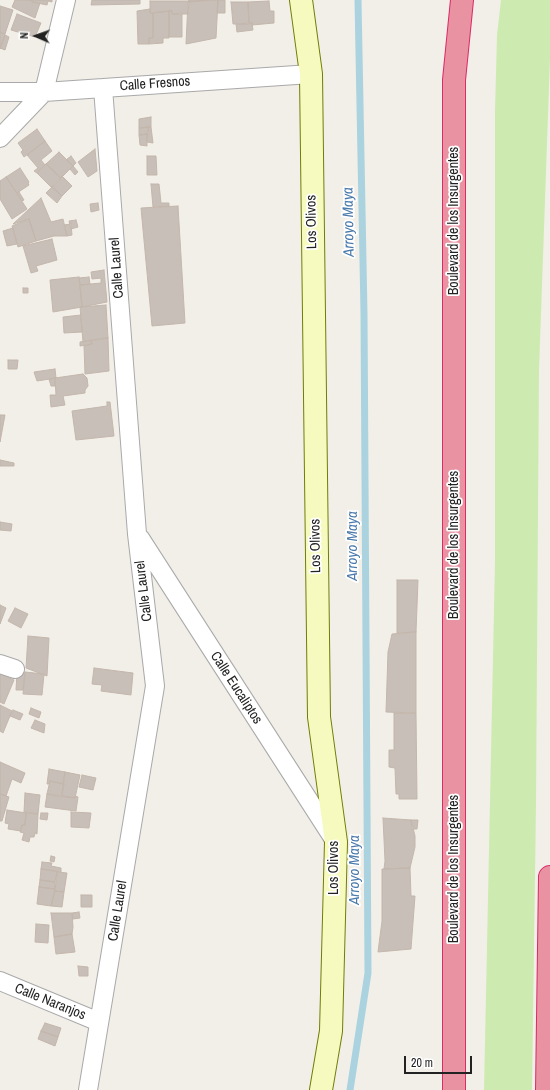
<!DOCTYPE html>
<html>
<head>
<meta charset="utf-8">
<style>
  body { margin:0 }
  #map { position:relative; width:550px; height:1090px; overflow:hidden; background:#f2efe9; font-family:"Archivo Narrow",sans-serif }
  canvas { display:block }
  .north { position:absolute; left:16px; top:16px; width:40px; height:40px; -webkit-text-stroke:3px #fff; paint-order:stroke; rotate:272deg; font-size:11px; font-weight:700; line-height:16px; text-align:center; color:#222 }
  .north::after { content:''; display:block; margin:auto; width:14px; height:18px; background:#222; clip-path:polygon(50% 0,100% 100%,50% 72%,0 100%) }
  .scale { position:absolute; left:404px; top:1056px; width:68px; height:18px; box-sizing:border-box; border:2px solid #222; border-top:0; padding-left:5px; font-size:12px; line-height:14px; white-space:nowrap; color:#222; -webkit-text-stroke:3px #fff; paint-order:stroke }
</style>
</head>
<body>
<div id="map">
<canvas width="550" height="1090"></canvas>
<div class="north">N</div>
<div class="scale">20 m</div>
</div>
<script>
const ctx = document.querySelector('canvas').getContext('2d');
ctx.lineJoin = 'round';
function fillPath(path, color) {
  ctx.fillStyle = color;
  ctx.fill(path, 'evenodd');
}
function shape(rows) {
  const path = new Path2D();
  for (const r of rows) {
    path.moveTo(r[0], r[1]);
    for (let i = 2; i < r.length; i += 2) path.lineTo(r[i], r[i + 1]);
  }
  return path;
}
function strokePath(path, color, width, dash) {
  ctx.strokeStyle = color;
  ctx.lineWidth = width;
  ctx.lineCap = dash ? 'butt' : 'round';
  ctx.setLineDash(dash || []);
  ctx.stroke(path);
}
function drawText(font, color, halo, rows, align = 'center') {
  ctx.font = font + ' "Archivo Narrow",sans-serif';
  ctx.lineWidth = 3.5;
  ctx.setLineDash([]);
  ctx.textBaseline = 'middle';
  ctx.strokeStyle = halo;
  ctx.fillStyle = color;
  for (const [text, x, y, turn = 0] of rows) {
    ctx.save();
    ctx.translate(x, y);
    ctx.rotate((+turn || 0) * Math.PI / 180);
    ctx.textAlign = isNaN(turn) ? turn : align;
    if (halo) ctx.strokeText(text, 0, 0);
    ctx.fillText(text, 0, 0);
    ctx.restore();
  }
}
fillPath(shape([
  [501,0,550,0,550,59,539,370,536,805,532,1090,484,1090,495,560,495,110,497,35]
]), '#cdebb0');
strokePath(shape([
  [350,1090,368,973,364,313,358,0]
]), '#aad3df', 7);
const building = shape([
  [15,0,32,0,32,2,40,3,35,18,12,7,15,0],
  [32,0,52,0,52,2,48,1,47,5,32,2,32,0],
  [92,0,140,0,140,4,91,5,92,0],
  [189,0,209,0,188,2,189,0],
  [209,0,218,0,216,38,186,44,188,2,209,0],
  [218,0,225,0,225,13,217,13,218,0],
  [150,1,189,1,188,14,172,14,172,11,150,13,150,1],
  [269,1,270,11,274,11,274,23,252,25,252,23,249,23,248,2,269,1],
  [231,2,248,2,249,24,233,24,231,2],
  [0,6,13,10,5,34,0,32,0,6],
  [150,9,150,13,153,13,153,38,149,38,149,44,138,44,137,11,150,9],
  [169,11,172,11,172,14,182,13,182,37,169,37,169,11],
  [169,11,169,38,163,38,163,43,149,44,149,38,153,38,153,13,169,11],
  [17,14,41,23,35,37,11,30,17,14],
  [252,23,253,30,237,32,236,24,252,23],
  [0,32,5,35,0,49,0,32],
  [5,35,9,37,5,50,0,48,5,35],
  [151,117,151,127,139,128,139,119,151,117],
  [148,127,151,127,153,143,147,142,148,127],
  [148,127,149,134,139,135,139,128,148,127],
  [37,129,45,141,24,157,21,152,23,150,18,143,37,129],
  [147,134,147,146,140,145,139,135,147,134],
  [45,141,52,151,41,160,45,165,37,173,34,171,38,168,27,155,45,141],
  [95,149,97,171,88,177,78,162,95,149],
  [59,152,73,166,61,178,46,164,59,152],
  [71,156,76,163,73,166,66,160,71,156],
  [147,156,156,156,157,175,147,175,147,156],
  [46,164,61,178,52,188,37,173,46,164],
  [73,166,78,172,75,175,70,169,73,166],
  [20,168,29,182,28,183,29,185,17,193,6,177,20,168],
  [62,176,72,186,62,196,52,187,62,176],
  [6,177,27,209,12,219,0,199,0,181,6,177],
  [151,184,159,184,161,203,169,203,169,206,153,207,151,184],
  [52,187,62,196,57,203,46,193,52,187],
  [19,192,24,200,22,201,17,193,19,192],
  [41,198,51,222,63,219,67,236,54,236,36,241,29,219,13,224,41,198],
  [98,203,99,210,91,212,90,204,98,203],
  [178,206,185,323,152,326,141,208,178,206],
  [29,219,36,241,18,247,12,226,29,219],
  [76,220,78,227,71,229,69,221,76,220],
  [71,224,72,235,67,236,64,225,71,224],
  [13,228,17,244,7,246,3,231,13,228],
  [52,239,57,260,36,266,38,271,31,273,23,246,52,239],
  [104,270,107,302,82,307,80,285,101,283,101,278,92,279,91,272,104,270],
  [79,277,82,307,53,312,50,280,79,277],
  [89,277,90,284,80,285,79,278,89,277],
  [23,288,28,288,28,293,23,293,23,288],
  [106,305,108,338,83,342,80,307,106,305],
  [81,315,82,332,64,333,63,317,81,315],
  [108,338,109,371,85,374,84,346,92,344,91,340,108,338],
  [91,340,92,344,80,346,80,342,91,340],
  [8,360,18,360,17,369,8,369,8,360],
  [55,369,56,378,37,381,34,372,55,369],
  [83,374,87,378,88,386,85,390,85,393,63,396,65,405,51,407,50,395,56,395,55,378,83,374],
  [55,378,55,386,51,386,49,379,55,378],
  [107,402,110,402,114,436,76,440,72,411,107,406,107,402],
  [0,415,5,415,0,442,0,415],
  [0,460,14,463,14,466,0,466,0,460],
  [0,522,12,524,11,531,0,530,0,522],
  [397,580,418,580,416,632,397,633,397,580],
  [0,605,6,608,0,624,0,605],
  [15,608,28,614,21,628,8,621,15,608],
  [416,632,416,713,386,712,388,652,392,634,416,632],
  [28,636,49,638,47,676,26,668,28,636],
  [94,668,133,673,131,695,101,691,102,685,92,684,94,668],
  [25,672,44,674,42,695,23,694,25,672],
  [17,673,25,673,23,690,16,690,17,673],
  [0,674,14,680,4,704,0,702,0,674],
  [0,705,12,711,3,733,0,731,0,705],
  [31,708,41,712,39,718,29,714,31,708],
  [13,710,23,714,20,720,10,716,13,710],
  [394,713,416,713,417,799,399,799,399,794,396,794,395,768,389,767,389,750,394,750,394,713],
  [35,720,45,724,44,733,31,728,35,720],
  [0,762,25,773,21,783,12,779,6,796,0,794,0,762],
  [49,769,65,772,63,784,50,781,49,784,47,784,49,769],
  [65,772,80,775,75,798,62,796,65,772],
  [82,775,96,778,93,790,79,787,82,775],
  [50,781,64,784,61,797,47,794,50,781],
  [25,793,40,795,38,814,24,812,25,793],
  [0,794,9,797,2,821,0,821,0,794],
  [47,794,75,798,75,796,78,797,76,811,45,807,47,794],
  [7,810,26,813,25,825,22,825,21,831,8,829,9,824,5,823,7,810],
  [71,812,91,813,89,828,71,827,71,812],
  [26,813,38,814,37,834,35,833,34,837,30,837,29,842,22,840,24,833,20,832,22,825,25,825,26,813],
  [41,813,48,813,47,820,40,819,41,813],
  [383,818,411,820,415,836,415,847,410,868,384,869,385,861,383,818],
  [411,820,418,820,417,829,412,829,411,820],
  [51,856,55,857,54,862,50,861,51,856],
  [42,862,52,863,51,866,61,868,61,872,41,869,42,862],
  [410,868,411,896,415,896,411,949,378,952,382,921,382,869,410,868],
  [41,869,57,871,55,882,40,880,41,869],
  [57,872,67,873,64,892,55,891,57,872],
  [40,880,55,882,55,889,39,887,40,880],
  [39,887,55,889,51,906,37,904,39,887],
  [55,891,64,892,62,907,51,906,55,891],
  [81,895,92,895,92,907,81,907,81,895],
  [79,912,80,918,73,919,72,913,79,912],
  [51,913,72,913,73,927,72,934,54,937,51,913],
  [36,924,49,925,48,943,35,942,36,924],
  [72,934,75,952,56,954,54,937,72,934],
  [78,966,88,967,88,976,79,976,78,966],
  [45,1023,61,1028,58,1037,41,1031,45,1023],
  [41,1031,58,1037,55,1046,38,1039,41,1031]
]);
fillPath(building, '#c7bfb8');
strokePath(building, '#c4b6ab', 1);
const street = shape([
  [0,92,44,92,311,74],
  [0,138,44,92,66,0],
  [140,538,335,841],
  [0,664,15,669],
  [0,981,99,1022],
  [88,1090,155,686,137,534,103,88]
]);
const secondary = shape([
  [301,0,311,74,319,717,336,842,331,1031,321,1090]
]);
const highway = shape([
  [454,1090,454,80,462,0],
  [547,1090,550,877]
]);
strokePath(street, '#a9a9a9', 20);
strokePath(secondary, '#707d05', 24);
strokePath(highway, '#dc2a67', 24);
strokePath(street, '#fff', 18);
strokePath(secondary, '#f7fabf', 22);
strokePath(highway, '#e892a2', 22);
drawText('14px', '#222', '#fff', [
  ["Calle Fresnos",155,84,-4],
  ["Boulevard de los Insurgentes",454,221,-90],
  ["Los Olivos",312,222,-91],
  ["Calle Laurel",117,268,-94],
  ["Boulevard de los Insurgentes",454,545,-90],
  ["Los Olivos",316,546,-91],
  ["Calle Laurel",144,591,-97],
  ["Calle Eucaliptos",236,688,57],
  ["Los Olivos",334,868,-90],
  ["Boulevard de los Insurgentes",454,869,-90],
  ["Calle Laurel",118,911,-81],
  ["Calle Naranjos",50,1002,22]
]);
drawText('italic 15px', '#4a7aab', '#fff', [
  ["Arroyo Maya",349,222,-91],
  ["Arroyo Maya",353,546,-90],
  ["Arroyo Maya",355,870,-90]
]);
</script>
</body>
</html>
